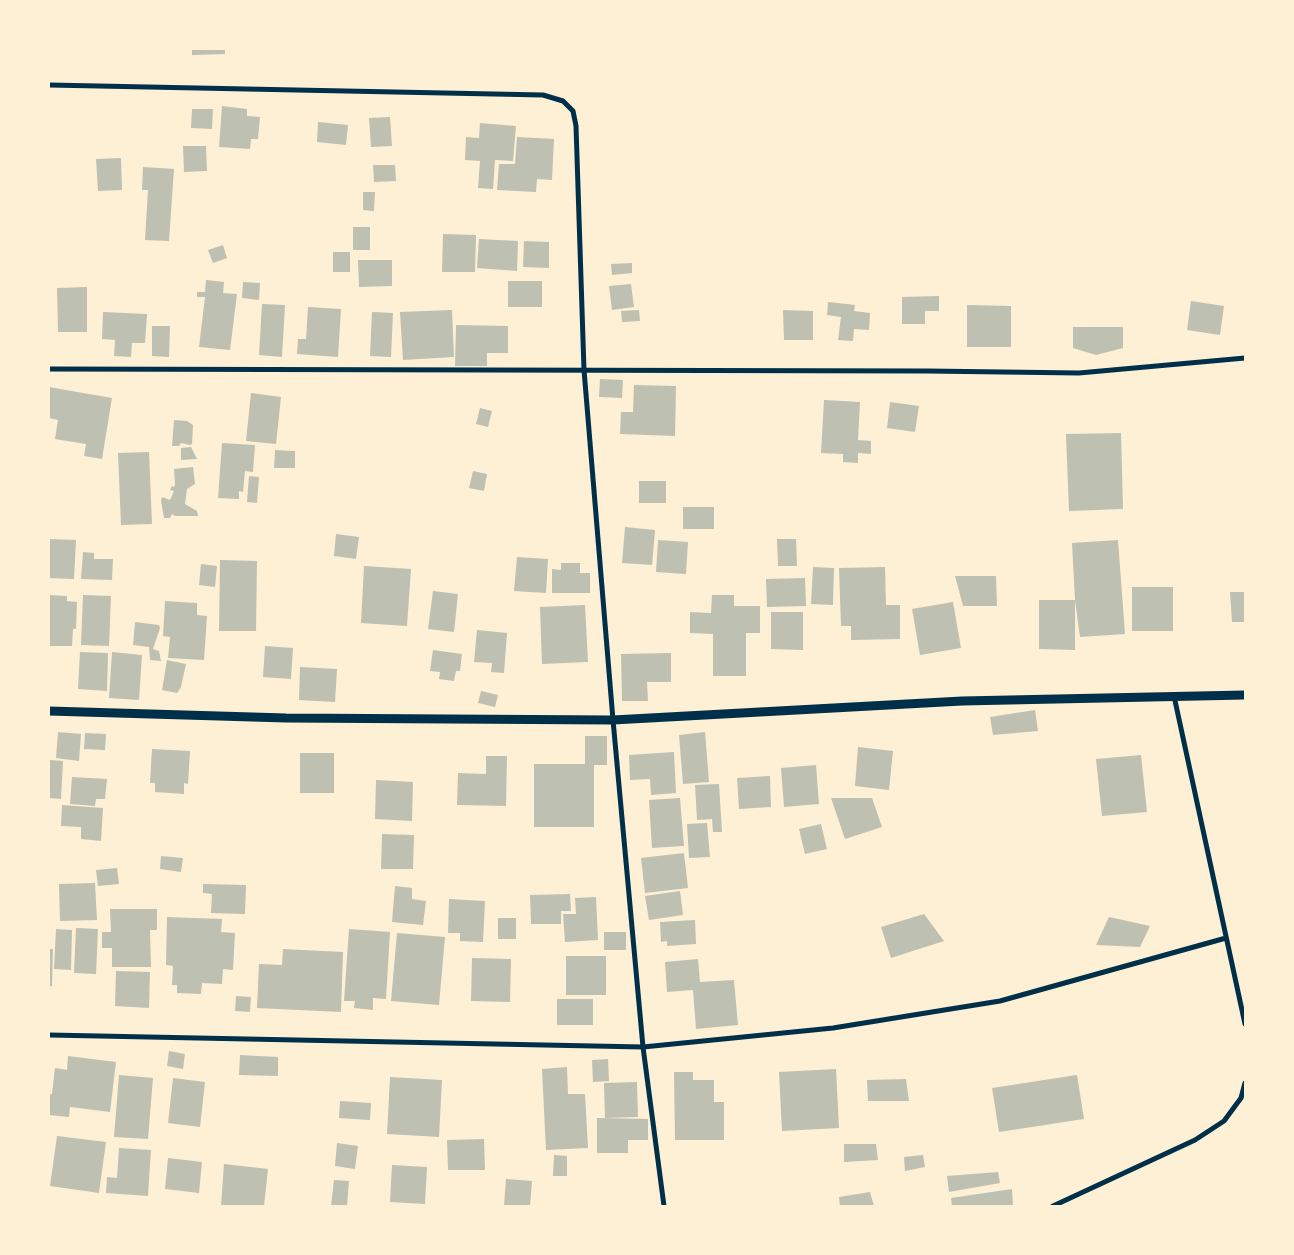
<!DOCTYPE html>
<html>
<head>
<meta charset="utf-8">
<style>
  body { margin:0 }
  #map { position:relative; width:1294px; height:1255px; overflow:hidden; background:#fdf0d5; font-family:"Source Sans 3",sans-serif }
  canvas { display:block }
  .frame { position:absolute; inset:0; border:50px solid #fdf0d5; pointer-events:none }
</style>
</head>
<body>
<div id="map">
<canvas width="1294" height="1255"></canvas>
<div class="frame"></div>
</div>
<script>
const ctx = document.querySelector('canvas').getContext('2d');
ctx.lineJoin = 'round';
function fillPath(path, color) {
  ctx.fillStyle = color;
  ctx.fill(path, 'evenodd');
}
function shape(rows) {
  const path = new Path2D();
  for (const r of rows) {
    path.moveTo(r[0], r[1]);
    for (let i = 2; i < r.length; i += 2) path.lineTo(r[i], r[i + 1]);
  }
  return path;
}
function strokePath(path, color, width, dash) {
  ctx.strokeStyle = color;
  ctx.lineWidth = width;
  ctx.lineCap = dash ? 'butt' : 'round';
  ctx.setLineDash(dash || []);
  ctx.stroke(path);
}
fillPath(shape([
  [192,49,225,49,225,54,192,55],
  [222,106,247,109,247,116,260,117,258,139,251,139,250,149,219,147],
  [192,109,213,109,212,129,191,128],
  [390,117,392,146,371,147,369,118],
  [318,122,348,125,346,145,317,142],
  [480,123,516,126,513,161,495,160,493,189,478,188,480,161,465,160,466,137,479,138],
  [517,137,554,139,552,180,537,179,536,192,497,190,499,164,515,164],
  [183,146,206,146,207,171,184,172],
  [121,158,122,190,98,191,96,159],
  [373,165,395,165,396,181,374,182],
  [143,167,174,169,169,241,145,240,148,190,142,190],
  [363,192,375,192,374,211,363,210],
  [353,227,370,227,370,250,353,250],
  [443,234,476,235,475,272,442,272],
  [479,239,518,241,517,271,477,268],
  [524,241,549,242,549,268,523,267],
  [223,245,227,258,213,263,208,250],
  [333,252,350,252,350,272,333,272],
  [358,260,392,260,392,286,359,287],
  [632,263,632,273,612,275,611,264],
  [206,280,224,282,223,293,237,294,230,350,199,347,205,297,197,297,197,292,205,292],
  [508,281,542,281,542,307,508,307],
  [243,282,260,283,259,300,242,298],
  [631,284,634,307,612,310,609,286],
  [87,287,87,332,58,332,57,288],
  [939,296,939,311,925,311,925,324,902,324,902,297],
  [1191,301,1224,306,1220,335,1187,330],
  [828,302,855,305,854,311,870,313,869,330,854,329,853,341,838,340,841,317,827,315],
  [262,304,285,305,282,357,259,355],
  [967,305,1011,306,1011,347,967,347],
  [308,307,341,309,338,357,297,354,298,339,306,339],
  [452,310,454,357,403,360,400,312],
  [639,310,640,321,622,322,621,311],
  [783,310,813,311,813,340,784,340],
  [103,312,147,314,145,343,132,343,131,357,114,356,115,340,102,339],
  [372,312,393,313,391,357,370,356],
  [456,325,508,326,508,353,487,353,487,366,455,366],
  [152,326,170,326,169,357,152,356],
  [1073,327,1123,327,1123,348,1096,355,1073,348],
  [600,379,623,380,622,398,599,397],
  [634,385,676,386,675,436,620,434,621,412,633,412],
  [49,387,112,398,102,459,84,456,86,444,55,439,58,420,49,418],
  [251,393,281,397,276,444,246,441],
  [824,400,860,402,858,440,871,441,871,454,858,453,858,463,843,462,843,454,821,453],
  [890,402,919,406,915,432,887,428],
  [480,408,492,411,488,427,476,424],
  [174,420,187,421,193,425,192,444,190,445,181,443,179,446,172,446],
  [1121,433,1123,509,1069,511,1066,434],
  [222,443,255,445,253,472,245,471,243,492,239,491,239,499,218,498],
  [191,447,197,459,181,460,181,448],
  [275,450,295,451,295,468,274,468],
  [149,452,152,524,121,525,118,453],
  [193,467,195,484,187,489,185,504,197,511,198,516,175,516,172,514,170,518,164,518,161,501,162,497,170,500,174,491,170,490,172,486,174,487,175,484,174,469],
  [473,471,487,474,484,491,469,488],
  [249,476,259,477,257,503,247,502],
  [639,481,666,481,666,503,639,503],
  [683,507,714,507,714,529,683,529],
  [625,527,655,530,652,565,622,563],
  [336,534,359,537,356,559,334,556],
  [49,539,76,540,74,579,49,578],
  [777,539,796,539,797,566,778,566],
  [658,540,688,542,686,574,656,572],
  [1118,540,1125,634,1080,637,1075,600,1072,543],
  [83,552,94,553,94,559,113,559,112,580,81,579],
  [517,557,548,559,546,593,514,591],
  [220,560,257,561,256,631,219,631],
  [561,563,580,563,580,573,590,573,590,593,552,593,552,569,561,570],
  [201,564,217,566,215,587,199,585],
  [364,566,411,569,407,626,361,623],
  [813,567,834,568,833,605,811,604],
  [885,567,886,605,900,605,900,639,851,640,851,626,841,626,839,568],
  [955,576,996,576,997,606,963,606],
  [805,578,806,606,767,607,766,579],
  [1132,587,1173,587,1173,631,1132,631],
  [433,591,458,594,454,632,428,629],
  [1230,592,1245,592,1245,622,1232,622],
  [49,595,67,596,67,601,77,602,76,629,73,629,72,646,49,646],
  [83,595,111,596,109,646,81,645],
  [712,595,734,595,734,606,760,606,760,633,746,633,746,676,713,676,713,634,690,633,690,612,711,613],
  [1039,600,1075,600,1075,650,1039,649],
  [165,601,197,603,197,615,207,616,204,660,168,658,170,637,163,636],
  [953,602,961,648,920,655,912,609],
  [585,605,588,662,542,664,540,607],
  [771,612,803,612,803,650,771,649],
  [135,622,159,625,160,628,153,649,159,651,161,661,150,660,149,647,133,645],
  [477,630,507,633,504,673,491,672,492,663,474,662],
  [265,646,293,648,291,679,263,677],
  [433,650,462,654,460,671,456,671,454,681,439,679,440,672,430,671],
  [80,652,108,653,107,691,78,689],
  [112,652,142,655,139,700,109,698],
  [671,653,671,682,647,682,648,701,622,701,621,654],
  [167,660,186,664,181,687,177,693,162,690],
  [300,667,337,669,335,702,299,700],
  [481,691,498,695,495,707,478,703],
  [1035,710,1038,731,993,735,990,717],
  [58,732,81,734,79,761,56,758],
  [705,732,709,782,683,784,679,735],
  [85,733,106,734,105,750,84,749],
  [585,736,607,736,607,765,594,765,594,827,534,827,534,764,585,764],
  [858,747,893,751,889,790,855,786],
  [152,749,190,751,188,784,184,783,184,794,155,792,155,783,150,783],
  [674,752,676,793,651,795,650,779,630,780,629,755],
  [300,753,334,753,334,793,300,793],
  [1141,755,1147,812,1102,816,1096,759],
  [486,756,507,756,506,806,457,805,458,773,486,774],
  [49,760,63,761,61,799,49,798],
  [816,765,819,804,784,807,781,768],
  [770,776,771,807,739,809,737,778],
  [72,777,107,779,105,799,96,799,95,806,70,804],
  [376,780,413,782,412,821,375,819],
  [719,784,722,832,713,832,712,819,697,820,695,785],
  [680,798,684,846,652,848,649,800],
  [831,798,872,798,882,827,845,839],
  [62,805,103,808,101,841,81,839,81,827,61,826],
  [707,823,710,857,689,858,687,824],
  [821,824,827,849,805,854,799,829],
  [382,834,414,835,413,869,381,869],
  [684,853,688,888,645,893,641,858],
  [161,856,183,858,181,872,160,869],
  [117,868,119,884,98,886,96,870],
  [95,883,97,920,60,921,59,884],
  [203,884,246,885,245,914,211,913,212,894,203,893],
  [395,886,412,888,412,899,426,901,423,925,392,922],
  [680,891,683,915,649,920,645,896],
  [570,894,571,911,561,911,561,924,531,924,530,895],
  [596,897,598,940,565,942,563,914,576,914,575,898],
  [449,899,485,901,483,942,460,941,460,933,448,933],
  [110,909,157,909,157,930,150,930,151,967,112,967,112,948,102,948,102,932,111,932],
  [924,914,944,941,891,958,881,927],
  [167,917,222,919,221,932,235,933,233,970,223,969,222,984,202,983,201,994,177,993,177,985,172,985,173,966,166,965],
  [1109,917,1150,926,1140,947,1096,945],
  [498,918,516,918,516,939,498,939],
  [695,920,696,944,667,946,667,941,661,942,660,922],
  [76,928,98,929,96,974,74,973],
  [56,929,72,930,71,970,54,969],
  [349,929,390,932,386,999,373,998,373,1010,354,1008,355,1001,344,1001],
  [604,932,626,932,626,950,604,950],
  [397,933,445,937,439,1005,391,1001],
  [49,949,53,949,52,986,49,986],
  [283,949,343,952,341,1012,257,1008,259,964,282,965],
  [566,956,606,956,606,995,566,995],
  [472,958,511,959,510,1002,471,1001],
  [698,959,700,982,734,980,738,1025,696,1029,693,990,667,992,665,962],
  [116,971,150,972,149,1008,115,1006],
  [236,996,251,997,250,1012,235,1011],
  [557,999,593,999,593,1025,557,1025],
  [169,1051,185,1054,183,1069,167,1066],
  [240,1055,278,1057,278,1076,239,1075],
  [68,1056,116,1062,110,1112,70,1107,69,1117,49,1115,49,1094,52,1094,55,1068,67,1070],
  [608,1059,609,1081,593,1082,592,1060],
  [567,1067,568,1094,585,1094,588,1148,546,1150,542,1069],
  [836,1069,839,1128,782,1131,779,1072],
  [674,1072,693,1072,693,1080,714,1080,714,1102,724,1102,724,1140,675,1140],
  [119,1075,153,1078,148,1139,114,1137],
  [1077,1075,1084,1119,999,1132,992,1088],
  [390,1077,442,1080,439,1137,387,1134],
  [173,1078,205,1082,200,1127,168,1123],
  [906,1079,909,1101,868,1101,867,1080],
  [637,1082,638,1117,605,1118,604,1083],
  [340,1101,371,1103,370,1120,339,1118],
  [597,1118,648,1119,648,1140,628,1140,628,1153,597,1153],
  [57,1136,106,1142,99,1193,50,1186],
  [484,1139,485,1170,448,1170,447,1140],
  [337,1143,358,1146,355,1169,335,1166],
  [844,1144,876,1144,878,1160,844,1162],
  [119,1148,151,1150,148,1196,106,1193,107,1177,117,1178],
  [554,1155,567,1156,567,1176,553,1176],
  [923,1155,925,1167,905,1171,904,1157],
  [168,1158,202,1162,199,1193,165,1189],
  [224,1164,268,1169,264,1206,221,1206],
  [392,1165,427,1167,425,1204,390,1202],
  [998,1172,1000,1183,949,1192,947,1176],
  [506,1179,532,1181,530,1206,504,1206],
  [334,1180,349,1181,347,1206,331,1206],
  [1012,1189,1013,1206,952,1206,951,1198],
  [870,1192,874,1206,840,1206,839,1197]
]), '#bec0b2');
strokePath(shape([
  [49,85,543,95,563,101,573,111,576,126,584,370,613,720,643,1047,664,1206],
  [49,369,927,371,1079,373,1245,358],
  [1174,696,1245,1024],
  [49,1035,643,1047,833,1028,1000,1001,1226,938],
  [1053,1206,1195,1140,1224,1121,1241,1098,1245,1083]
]), '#003049', 5);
strokePath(shape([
  [49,711,286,718,613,720,962,701,1245,695]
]), '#003049', 9);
</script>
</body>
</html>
